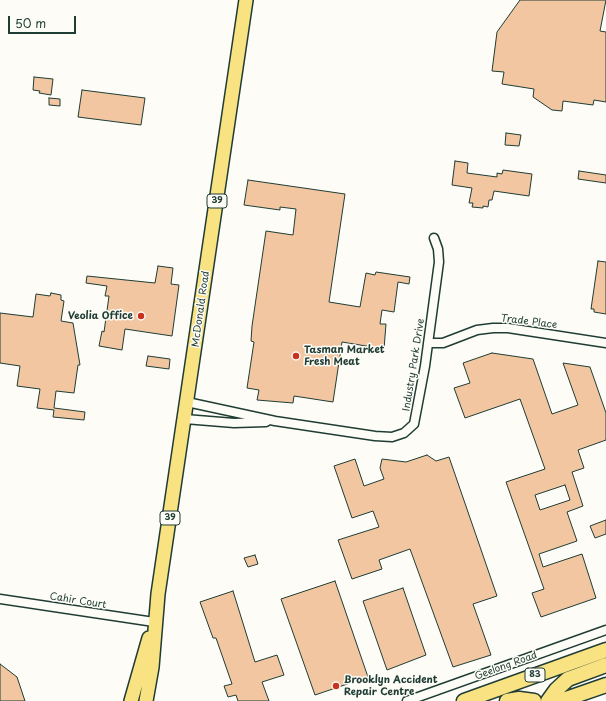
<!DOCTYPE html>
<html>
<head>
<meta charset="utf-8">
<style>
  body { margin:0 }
  #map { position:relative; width:606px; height:701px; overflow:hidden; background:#fdfcf7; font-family:"Playpen Sans",sans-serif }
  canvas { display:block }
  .scale { position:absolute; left:8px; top:16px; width:68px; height:18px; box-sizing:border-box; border:2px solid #1f3d34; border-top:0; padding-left:5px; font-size:12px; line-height:14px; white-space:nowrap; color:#1f3d34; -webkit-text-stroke:3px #fdfcf7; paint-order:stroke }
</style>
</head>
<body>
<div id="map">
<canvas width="606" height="701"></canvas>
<div class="scale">50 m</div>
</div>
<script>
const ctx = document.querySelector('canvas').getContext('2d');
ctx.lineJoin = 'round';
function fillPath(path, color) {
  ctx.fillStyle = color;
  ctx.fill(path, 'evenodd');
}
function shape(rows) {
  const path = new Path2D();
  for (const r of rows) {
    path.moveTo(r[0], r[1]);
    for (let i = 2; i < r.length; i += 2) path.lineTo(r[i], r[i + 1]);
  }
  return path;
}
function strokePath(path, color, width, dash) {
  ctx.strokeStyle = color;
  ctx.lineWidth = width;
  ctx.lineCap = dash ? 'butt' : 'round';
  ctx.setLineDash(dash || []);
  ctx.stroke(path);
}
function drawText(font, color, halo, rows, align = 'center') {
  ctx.font = font + ' "Playpen Sans",sans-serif';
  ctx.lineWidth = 3;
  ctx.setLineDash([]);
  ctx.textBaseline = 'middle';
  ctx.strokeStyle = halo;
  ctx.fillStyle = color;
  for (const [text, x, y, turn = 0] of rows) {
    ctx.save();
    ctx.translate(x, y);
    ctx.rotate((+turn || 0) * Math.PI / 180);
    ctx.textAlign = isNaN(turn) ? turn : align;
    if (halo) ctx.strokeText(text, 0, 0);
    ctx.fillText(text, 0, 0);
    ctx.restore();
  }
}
const building = shape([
  [520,0,606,0,600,31,606,32,606,102,594,100,593,105,563,101,562,111,552,110,533,97,534,89,502,84,504,72,492,71,497,32,520,0],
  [34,77,53,79,51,95,39,93,40,91,33,90,34,77],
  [82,90,145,98,141,125,78,117,82,90],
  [49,98,60,99,60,106,49,105,49,98],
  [506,133,521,135,519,146,505,145,506,133],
  [455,161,468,163,467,173,497,177,497,173,502,174,503,170,532,174,529,196,494,191,492,200,489,200,488,207,483,206,483,208,472,207,473,203,469,203,472,188,452,185,455,161],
  [579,171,606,175,606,183,578,179,579,171],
  [248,180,345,194,329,302,360,307,366,273,375,275,376,272,410,277,409,284,398,282,394,312,382,310,380,324,386,324,384,349,342,342,333,402,294,396,293,403,257,400,259,390,247,388,254,342,251,341,252,326,266,231,293,235,296,209,280,207,280,210,244,205,248,180],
  [598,261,606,262,606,314,594,312,594,309,591,309,598,261],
  [158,266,173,268,171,284,179,285,172,336,125,329,122,350,99,346,102,331,104,332,109,296,105,296,107,286,86,283,87,276,155,283,158,266],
  [51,293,61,295,61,300,64,301,61,321,73,323,80,365,78,365,74,393,56,391,54,408,85,412,84,420,53,417,54,410,37,408,40,389,17,386,20,366,0,363,0,313,33,317,36,294,50,296,51,293],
  [492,353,533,359,552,414,578,405,563,363,590,367,606,413,606,440,578,450,584,468,572,472,583,506,567,512,577,541,539,554,543,567,582,554,596,598,541,617,532,593,544,589,506,482,545,469,520,399,465,418,454,388,470,383,463,363,492,353],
  [565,485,570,500,540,510,535,495,565,485],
  [148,356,170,359,169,369,146,366,148,356],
  [427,455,436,461,449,457,497,596,473,604,491,655,453,667,410,549,379,560,382,569,352,579,338,540,379,527,373,511,352,518,334,466,355,459,364,486,384,479,380,468,382,459,406,462,427,455],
  [606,520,606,534,595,538,590,526,606,520],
  [255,555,258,564,248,567,244,558,255,555],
  [335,581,368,677,315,695,281,599,335,581],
  [403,588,426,655,387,670,363,601,403,588],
  [233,591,255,662,277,655,284,675,262,682,269,701,238,701,236,695,228,697,224,686,232,684,216,638,213,638,200,602,233,591],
  [0,664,17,677,25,701,0,701,0,664]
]);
fillPath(building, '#f1c6a0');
strokePath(building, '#1f3d34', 1);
const minor = shape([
  [428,343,443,343,477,330,493,328,508,328,606,343],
  [187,402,275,421,375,436,392,437,404,433,414,424,425,366,439,262,438,249,434,238],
  [185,419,234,423,266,422],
  [0,599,154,622],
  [407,701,606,630]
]);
const primary = shape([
  [131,701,149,638],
  [146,701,152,667,158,594,246,0]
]);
const trunk = shape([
  [464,701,606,650],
  [507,701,519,699,534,701],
  [548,701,556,690,568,679,606,665],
  [560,701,606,685]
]);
strokePath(minor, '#1f3d34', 11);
strokePath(primary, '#1f3d34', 16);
strokePath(trunk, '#1f3d34', 17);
strokePath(minor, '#fdfcf7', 8);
strokePath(primary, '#f8e281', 13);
strokePath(trunk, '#f8e281', 14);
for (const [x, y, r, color] of [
  [141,316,4,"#c8321e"],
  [296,356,4,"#c8321e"],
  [336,686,4,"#c8321e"]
]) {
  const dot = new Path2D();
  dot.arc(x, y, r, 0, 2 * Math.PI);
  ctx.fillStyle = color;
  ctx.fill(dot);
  strokePath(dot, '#fdfcf7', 1.5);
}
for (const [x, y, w] of [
  [217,201,20],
  [170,518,20],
  [535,675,20]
]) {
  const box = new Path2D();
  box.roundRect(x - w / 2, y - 7, w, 14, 3);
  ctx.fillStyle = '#fdfcf7';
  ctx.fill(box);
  strokePath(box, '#1f3d34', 1);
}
drawText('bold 9px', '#1f3d34', null, [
  ["39",217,201],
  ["39",170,518],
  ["83",535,675]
]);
drawText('10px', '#1f3d34', '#fdfcf7', [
  ["McDonald Road",201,309,-82],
  ["Trade Place",529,322,7],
  ["Industry Park Drive",414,365,-81],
  ["Cahir Court",78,601,9],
  ["Geelong Road",506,666,-20]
]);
drawText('bold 10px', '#1f3d34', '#fdfcf7', [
  ["Veolia Office",133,316,"right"],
  ["Tasman Market",304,350],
  ["Fresh Meat",304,362],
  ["Brooklyn Accident",344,680],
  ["Repair Centre",344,692]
], 'left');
</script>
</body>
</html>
